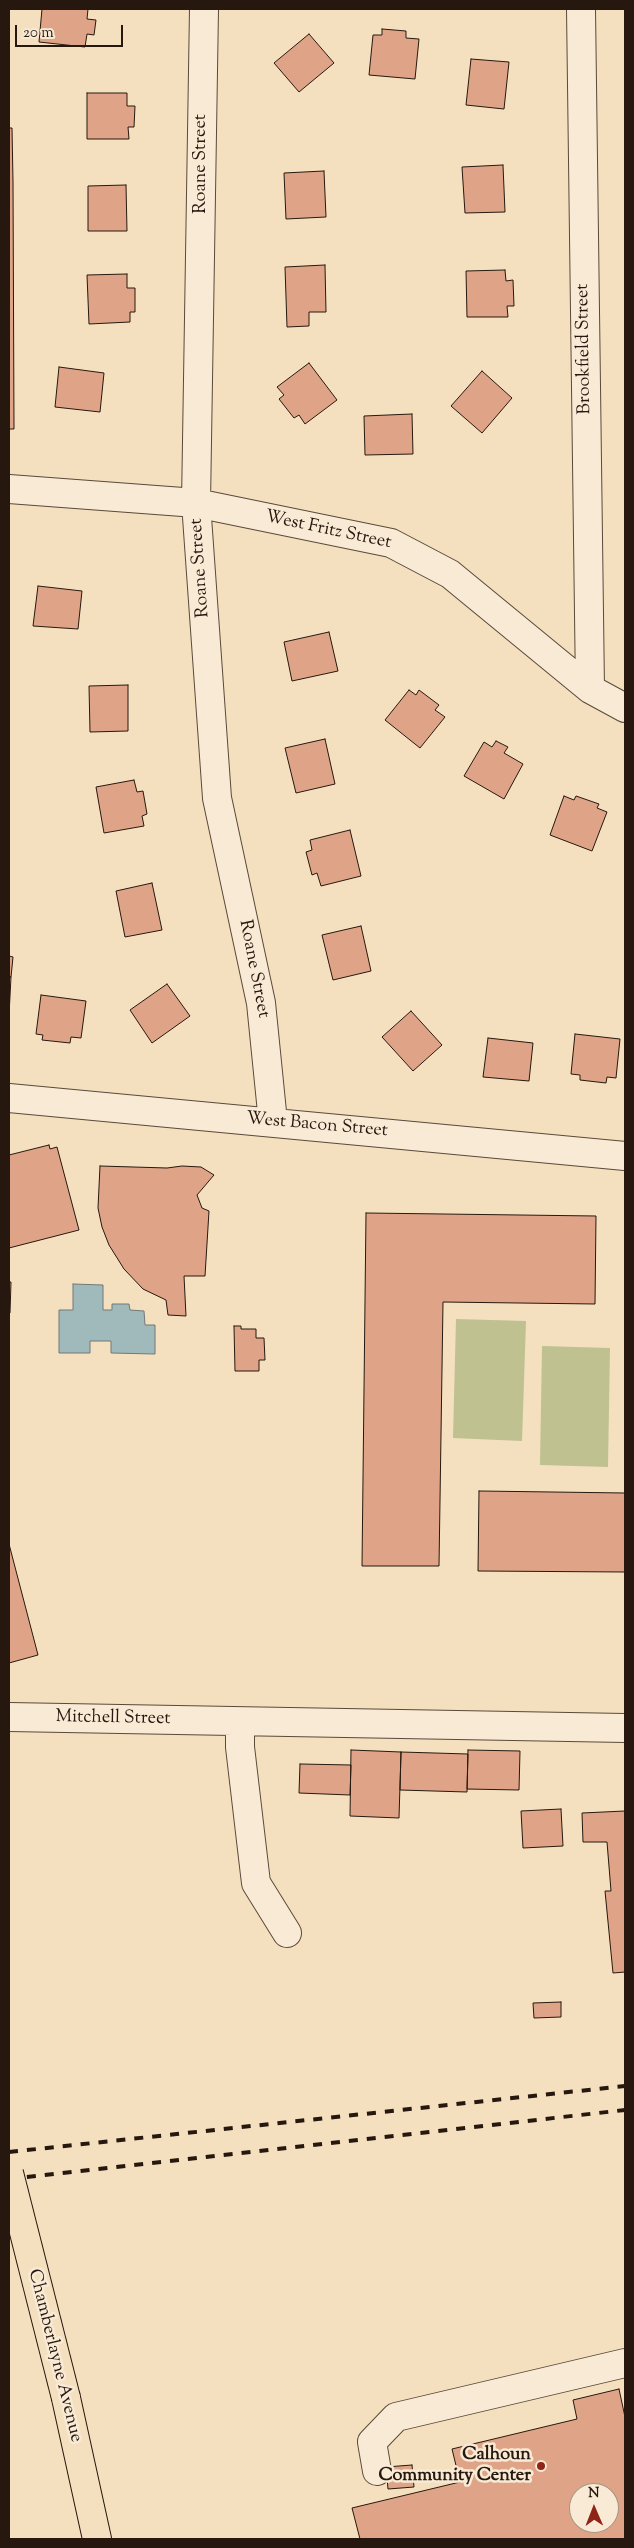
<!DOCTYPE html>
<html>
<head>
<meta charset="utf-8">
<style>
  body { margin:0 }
  #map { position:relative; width:634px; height:2548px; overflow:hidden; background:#f4dfbf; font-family:"Sorts Mill Goudy",serif }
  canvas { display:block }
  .frame { position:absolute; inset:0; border:10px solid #26180e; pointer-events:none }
  .north { position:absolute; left:569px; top:2483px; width:50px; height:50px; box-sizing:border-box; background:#f8ead5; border:1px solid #a49685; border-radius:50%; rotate:359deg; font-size:14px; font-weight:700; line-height:20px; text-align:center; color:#26180e }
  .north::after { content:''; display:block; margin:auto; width:18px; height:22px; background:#8f2418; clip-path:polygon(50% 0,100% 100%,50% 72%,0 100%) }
  .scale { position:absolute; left:15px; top:25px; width:108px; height:22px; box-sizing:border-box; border:2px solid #26180e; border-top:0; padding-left:6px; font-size:15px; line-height:18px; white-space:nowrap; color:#26180e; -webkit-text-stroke:4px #f8ead5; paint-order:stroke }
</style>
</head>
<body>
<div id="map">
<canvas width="634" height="2548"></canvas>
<div class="frame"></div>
<div class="north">N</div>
<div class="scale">20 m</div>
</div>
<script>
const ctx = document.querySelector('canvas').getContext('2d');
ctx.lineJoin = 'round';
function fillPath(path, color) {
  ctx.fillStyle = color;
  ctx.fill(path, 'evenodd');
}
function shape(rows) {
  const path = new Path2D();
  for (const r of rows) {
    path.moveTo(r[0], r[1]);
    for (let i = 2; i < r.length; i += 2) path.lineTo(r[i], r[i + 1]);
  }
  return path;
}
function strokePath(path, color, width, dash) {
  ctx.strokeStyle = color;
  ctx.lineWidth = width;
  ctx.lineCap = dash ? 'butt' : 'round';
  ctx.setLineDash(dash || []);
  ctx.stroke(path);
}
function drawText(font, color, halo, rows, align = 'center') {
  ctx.font = font + ' "Sorts Mill Goudy",serif';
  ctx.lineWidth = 5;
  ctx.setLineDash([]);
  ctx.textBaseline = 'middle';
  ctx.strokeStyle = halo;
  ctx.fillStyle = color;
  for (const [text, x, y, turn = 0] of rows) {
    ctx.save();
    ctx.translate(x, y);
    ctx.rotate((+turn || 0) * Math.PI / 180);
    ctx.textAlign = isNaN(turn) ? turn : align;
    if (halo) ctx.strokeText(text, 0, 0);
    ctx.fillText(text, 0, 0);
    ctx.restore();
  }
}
fillPath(shape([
  [456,1319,526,1321,522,1441,453,1438],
  [542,1346,610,1348,608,1467,540,1465]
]), '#bfc190');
const water = shape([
  [73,1284,103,1285,103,1310,112,1310,112,1304,129,1304,130,1310,144,1311,145,1325,155,1325,155,1354,111,1353,111,1341,90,1341,90,1353,59,1353,59,1310,73,1310,73,1284]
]);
fillPath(water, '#a0babc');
strokePath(water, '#6f7976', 1);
const building = shape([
  [42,9,88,9,87,19,96,20,94,35,87,34,85,47,39,42,42,9],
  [382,29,406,31,406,38,419,39,415,79,369,75,373,35,382,35,382,29],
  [309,34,334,63,299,92,274,63,309,34],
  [471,59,509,62,504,109,466,105,471,59],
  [87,93,127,93,127,106,135,106,134,127,128,127,129,139,87,139,87,93],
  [9,128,12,128,13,182,14,429,9,429,9,128],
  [503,165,505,212,465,213,462,167,503,165],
  [324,171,326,217,286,219,284,173,324,171],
  [126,185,127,231,88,231,88,186,126,185],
  [325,265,326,312,309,312,309,326,287,327,285,267,325,265],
  [505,270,506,281,513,280,514,306,507,306,508,317,467,317,466,271,505,270],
  [127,274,127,288,135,288,135,312,130,312,130,322,89,324,87,275,127,274],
  [309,363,337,400,305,424,299,415,294,418,279,399,284,395,277,387,309,363],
  [59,367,104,373,100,412,55,407,59,367],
  [482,371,512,398,482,433,451,406,482,371],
  [412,414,413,454,365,455,364,416,412,414],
  [38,586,82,591,78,629,33,626,38,586],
  [329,632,338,671,292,681,284,642,329,632],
  [128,685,128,731,90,732,89,686,128,685],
  [409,690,416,695,419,690,439,705,435,710,445,717,420,748,385,720,409,690],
  [325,739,335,784,296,793,285,748,325,739],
  [496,741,508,747,504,753,523,764,504,799,464,776,484,742,492,747,496,741],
  [134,780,137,792,143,791,147,814,142,816,144,826,104,833,96,787,134,780],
  [564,796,574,800,576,796,599,804,597,808,607,812,592,851,550,835,564,796],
  [350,830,361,876,321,886,317,873,312,875,306,852,312,850,310,840,350,830],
  [152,883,162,930,125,937,116,891,152,883],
  [361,926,371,971,333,980,322,935,361,926],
  [9,956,13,957,11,977,9,977,9,956],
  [9,977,11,977,9,1015,9,977],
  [167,984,190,1016,152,1043,130,1010,167,984],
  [41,995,86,1001,81,1038,71,1037,70,1043,42,1040,43,1035,36,1034,41,995],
  [411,1011,442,1045,413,1071,382,1037,411,1011],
  [575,1034,620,1039,616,1078,607,1077,606,1083,580,1080,580,1075,571,1074,575,1034],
  [488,1038,533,1043,529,1081,483,1077,488,1038],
  [49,1145,50,1149,57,1147,79,1230,9,1248,9,1155,49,1145],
  [100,1166,167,1168,182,1166,201,1167,214,1175,197,1195,202,1208,209,1211,205,1276,184,1276,186,1316,168,1315,166,1300,143,1289,124,1269,109,1245,102,1227,98,1208,100,1166],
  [366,1213,596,1216,595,1304,443,1302,439,1566,362,1566,366,1213],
  [9,1282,11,1282,10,1313,9,1313,9,1282],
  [234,1326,241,1326,241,1329,256,1329,256,1338,264,1338,265,1360,259,1360,259,1371,235,1371,234,1326],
  [479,1491,625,1493,625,1572,478,1571,479,1491],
  [9,1544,38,1655,9,1663,9,1544],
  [351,1750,401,1752,399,1818,350,1816,351,1750],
  [468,1750,520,1751,519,1790,467,1789,468,1750],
  [401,1752,468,1754,467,1792,400,1790,401,1752],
  [300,1764,351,1765,350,1795,299,1793,300,1764],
  [561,1809,563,1846,523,1848,521,1811,561,1809],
  [625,1811,625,1972,613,1973,605,1891,611,1891,607,1842,583,1842,582,1813,625,1811],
  [561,2002,561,2017,534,2018,533,2003,561,2002],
  [619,2389,625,2417,625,2539,360,2539,352,2508,460,2482,452,2449,577,2419,573,2400,619,2389],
  [579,2493,609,2493,609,2523,579,2523,579,2493],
  [412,2465,414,2487,388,2489,386,2467,412,2465]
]);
fillPath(building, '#dfa488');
strokePath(building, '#26180e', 1);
const minor = shape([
  [204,9,196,503,217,798,261,1003,273,1122],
  [581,9,590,689],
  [9,489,196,503,391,543,450,574,590,689,625,708],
  [9,1098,625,1156],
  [9,1717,625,1728],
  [240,1722,240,1747,256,1883,287,1933],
  [377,2471,372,2442,396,2417,625,2363]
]);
const major = shape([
  [66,2398,97,2539]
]);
strokePath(minor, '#5a4a3a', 30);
strokePath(major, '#26180e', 30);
strokePath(minor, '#f8ead5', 28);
strokePath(major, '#f4dfbf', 28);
strokePath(shape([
  [9,2152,625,2086],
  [9,2179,625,2110]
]), '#26180e', 4, [9, 9]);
const majorBridge = shape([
  [9,2173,66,2398]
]);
strokePath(majorBridge, '#26180e', 30, []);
strokePath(majorBridge, '#f4dfbf', 28);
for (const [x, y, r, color] of [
  [541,2466,5,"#8f2418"]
]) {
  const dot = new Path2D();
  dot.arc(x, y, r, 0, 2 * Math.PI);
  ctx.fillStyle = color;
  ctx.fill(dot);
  strokePath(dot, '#f8ead5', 2);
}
drawText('18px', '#26180e', '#f8ead5', [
  ["Roane Street",202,164,-90],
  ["Brookfield Street",585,349,-91],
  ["West Fritz Street",328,531,12],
  ["Roane Street",201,568,-94],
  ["Roane Street",253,969,79],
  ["West Bacon Street",317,1126,5],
  ["Mitchell Street",113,1719,1],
  ["Chamberlayne Avenue",54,2356,76]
]);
drawText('bold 18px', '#26180e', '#f8ead5', [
  ["Calhoun",531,2456],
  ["Community Center",531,2477]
], 'right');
</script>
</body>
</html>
